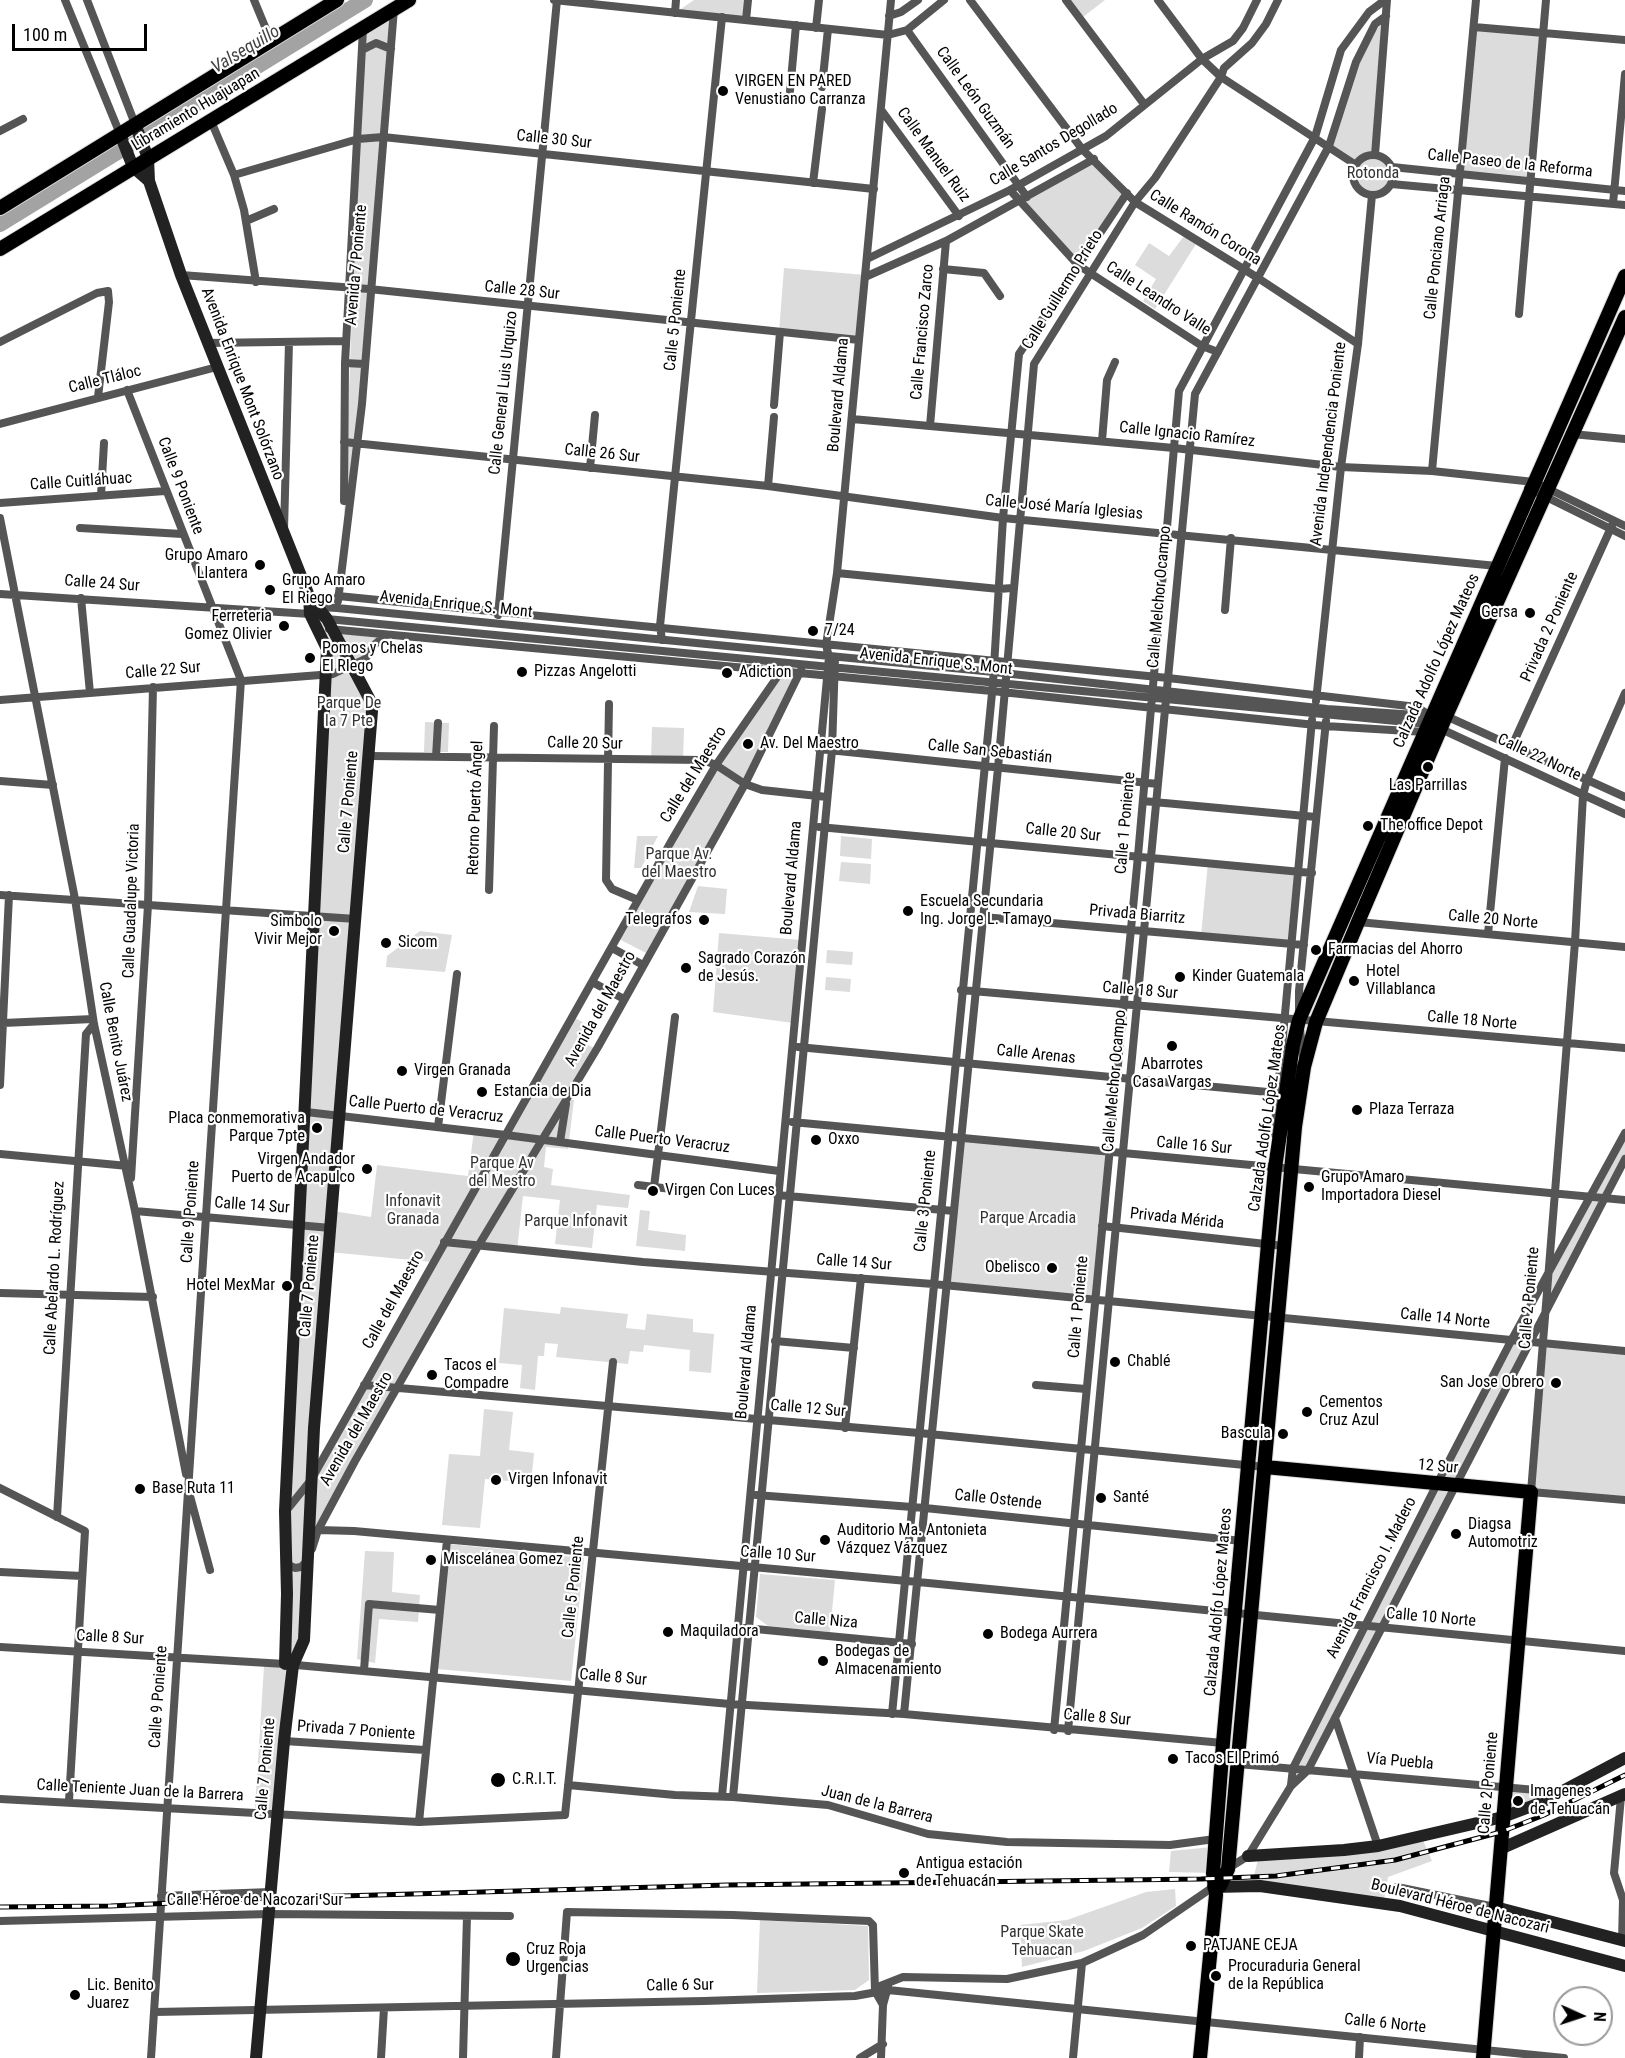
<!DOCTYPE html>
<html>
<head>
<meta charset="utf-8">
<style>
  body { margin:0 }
  #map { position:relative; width:1625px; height:2058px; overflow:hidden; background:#fff; font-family:"Roboto Condensed",sans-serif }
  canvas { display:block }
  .north { position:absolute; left:1553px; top:1986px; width:60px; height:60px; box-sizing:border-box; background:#fff; border:2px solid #999; border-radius:50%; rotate:93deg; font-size:16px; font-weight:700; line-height:24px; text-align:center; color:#000 }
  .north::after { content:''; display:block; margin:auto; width:21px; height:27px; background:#000; clip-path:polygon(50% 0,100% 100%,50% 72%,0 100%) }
  .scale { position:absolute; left:12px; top:24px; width:135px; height:27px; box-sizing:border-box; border:3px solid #000; border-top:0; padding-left:8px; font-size:18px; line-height:21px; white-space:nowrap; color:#000; -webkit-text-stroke:4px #fff; paint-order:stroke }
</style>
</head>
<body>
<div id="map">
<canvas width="1625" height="2058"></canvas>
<div class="north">N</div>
<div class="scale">100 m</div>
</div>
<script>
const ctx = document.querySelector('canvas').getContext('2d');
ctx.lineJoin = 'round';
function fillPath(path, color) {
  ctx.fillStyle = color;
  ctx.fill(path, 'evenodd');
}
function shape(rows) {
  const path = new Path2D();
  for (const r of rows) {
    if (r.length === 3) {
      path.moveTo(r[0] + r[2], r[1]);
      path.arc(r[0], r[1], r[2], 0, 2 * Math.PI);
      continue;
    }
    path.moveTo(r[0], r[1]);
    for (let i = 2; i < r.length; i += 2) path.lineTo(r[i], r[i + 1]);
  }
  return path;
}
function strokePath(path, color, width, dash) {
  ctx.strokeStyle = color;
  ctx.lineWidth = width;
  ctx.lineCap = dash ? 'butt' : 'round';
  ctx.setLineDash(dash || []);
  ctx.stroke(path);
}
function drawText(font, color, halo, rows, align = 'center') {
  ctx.font = font + ' "Roboto Condensed",sans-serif';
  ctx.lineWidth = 4.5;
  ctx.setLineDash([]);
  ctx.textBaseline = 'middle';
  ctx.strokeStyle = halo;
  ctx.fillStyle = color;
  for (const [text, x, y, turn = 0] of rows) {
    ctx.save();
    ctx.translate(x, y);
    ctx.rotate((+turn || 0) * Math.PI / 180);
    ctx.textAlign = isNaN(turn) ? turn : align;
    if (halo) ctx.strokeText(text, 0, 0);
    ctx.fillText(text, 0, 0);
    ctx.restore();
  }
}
fillPath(shape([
  [694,0,748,0,746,20,675,13],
  [1070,0,1105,0,1083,17],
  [394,9,361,400,344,517,363,29],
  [1384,20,1375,153,1362,157,1355,163,1329,146,1368,40],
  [1474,27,1544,33,1529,182,1460,174],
  [1373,175,19],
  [1094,159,1127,193,1078,265,1020,201],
  [1184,236,1196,244,1155,309,1143,301,1156,279,1135,265,1149,243,1169,256],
  [784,268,865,275,859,340,779,332],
  [315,619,325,619,333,630,387,635,368,654,360,673,363,688,372,705,370,756,333,1211,371,1217,377,1165,468,1176,474,1131,506,1134,573,1017,588,1025,579,1040,596,1049,567,1099,574,1100,568,1149,546,1147,544,1167,553,1169,551,1185,630,1195,628,1208,597,1205,592,1248,555,1244,560,1200,523,1196,517,1251,477,1246,316,1527,309,1525,310,1495,317,1476,466,1204,432,1262,329,1252,312,1428,303,1639,296,1661,292,1663,286,1662,288,1594,286,1511,328,674,327,649],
  [780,672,798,674,745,784,648,954,617,938,672,840],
  [425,722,449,723,448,752,424,752],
  [652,727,684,728,683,761,651,760],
  [637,836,658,836,641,868,634,868],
  [841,836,872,839,871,859,840,856],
  [841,862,871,864,870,884,839,881],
  [1208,862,1298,872,1292,944,1201,936],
  [698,886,727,889,725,914,689,912],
  [420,931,452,935,445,972,386,967,387,956],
  [719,933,801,940,793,1023,713,1012],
  [827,950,853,952,852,965,826,963],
  [826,977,851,979,850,992,825,990],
  [1625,1133,1625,1159,1545,1311,1548,1274],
  [962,1138,1109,1153,1094,1301,948,1286],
  [640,1210,650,1211,648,1230,686,1235,685,1251,636,1246],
  [561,1307,628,1314,626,1328,645,1330,647,1314,693,1319,693,1332,714,1334,711,1373,689,1371,690,1350,644,1345,643,1352,630,1351,628,1364,556,1357,558,1344,545,1343,544,1356,538,1356,535,1390,520,1388,522,1365,499,1363,504,1308,560,1314],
  [1511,1341,1528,1343,1308,1770,1293,1768],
  [1542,1344,1625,1351,1625,1500,1531,1492],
  [484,1409,513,1412,509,1450,534,1453,531,1483,485,1479,480,1528,442,1525,449,1454,480,1456],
  [450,1544,584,1558,571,1681,437,1669],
  [365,1551,394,1552,392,1592,420,1595,418,1622,379,1619,375,1663,357,1659],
  [760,1574,835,1580,830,1632,768,1626,756,1617],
  [264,1666,290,1666,277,1810,255,1808],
  [1505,1788,1560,1792,1503,1817],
  [1422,1838,1432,1861,1388,1877,1384,1900,1253,1880,1258,1859],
  [1212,1847,1212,1873,1169,1872,1171,1851],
  [1175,1889,1176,1906,1142,1928,1084,1951,1022,1967,1020,1925,1067,1920,1146,1892],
  [760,1920,868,1926,869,1980,855,1990,757,1993]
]), '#dcdcdc');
strokePath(shape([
  [0,224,365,0]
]), '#a3a3a3', 16);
const primary = shape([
  [0,208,337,0],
  [0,249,409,0],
  [1265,1467,1531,1492,1483,2058],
  [1220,1886,1228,1869,1295,1127,1304,1067,1316,1022,1358,922,1446,716,1625,317],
  [1200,2058,1216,1895,1213,1873,1223,1743,1268,1244,1275,1168,1293,1045,1299,1020,1322,967,1625,276]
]);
strokePath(primary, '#dbdbdb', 16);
strokePath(shape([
  [65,0,120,134],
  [87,0,135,124],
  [254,0,271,41],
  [554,0,888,35,907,30,944,0],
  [970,0,1082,149,1135,202,1258,278,1358,344],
  [1066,0,1144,104],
  [1158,0,1202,59,1221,77,1356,165],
  [675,13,676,0],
  [889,16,901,12,918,0],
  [746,20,748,0],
  [1474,27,1625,40],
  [816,28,819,0],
  [907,30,1027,197],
  [362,50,376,43,391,49],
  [822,87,828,29],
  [790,91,796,25],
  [882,111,959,216],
  [211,121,234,175,244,210,256,282],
  [0,131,23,119],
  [1375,155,1387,0],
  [1373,175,20],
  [1392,167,1625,191],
  [234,175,358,139,383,137,874,189],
  [813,183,822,109],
  [1391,184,1625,205],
  [1010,190,1078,265,1202,346,1218,352],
  [1613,204,1625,74],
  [246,221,274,209],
  [867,259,1010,190,1106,136,1202,59,1233,41,1243,28,1257,0],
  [943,269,984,273,1000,296],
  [181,275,369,289,859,340],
  [865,277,946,241,1094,159],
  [1519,314,1546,0],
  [0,342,97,293,108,291,109,302,98,397],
  [207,343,346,341],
  [345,363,364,364],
  [127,390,241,680,151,2058],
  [774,405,780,332],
  [852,419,1174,448,1341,467,1432,471,1534,482,1625,526],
  [0,424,217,367],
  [930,426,946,241],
  [1572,434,1625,439],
  [1102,441,1107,380,1115,362],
  [344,442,768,486,1003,518,1497,566],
  [590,468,595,415],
  [1432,471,1476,0],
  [768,486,774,417],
  [1528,488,1625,536],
  [101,495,104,443],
  [344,501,345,363,363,29],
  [0,503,165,491],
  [0,518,75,899,94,1024,135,1211,186,1474],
  [80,528,182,534],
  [284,530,289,342],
  [837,573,999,589,1012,588],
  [0,594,310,614,327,619,1428,724],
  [338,596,1168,678,1417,707,1431,716],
  [81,598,90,693],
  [338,601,362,404,394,9],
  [316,610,320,607,337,608,994,672,1327,709,1431,716],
  [1225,610,1231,538],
  [498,615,557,0],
  [329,629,992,691,1325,726,1425,732],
  [662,640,660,626,675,477,722,17],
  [362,664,374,645,386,635],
  [1625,693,1587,780,1583,795,1575,942,1531,1492,1625,1500],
  [0,700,333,674,365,659],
  [1316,701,1341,467,1358,344,1372,195],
  [609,704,606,880,612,889,638,900],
  [1446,716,1625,797],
  [1441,729,1625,814],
  [1512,746,1614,521],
  [819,749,1158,784],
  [370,756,703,760,716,765,745,784,762,790,827,797],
  [436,757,438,723],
  [0,781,53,785],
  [1143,801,1316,817],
  [819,827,1312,873],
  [489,890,494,726],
  [0,895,356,919],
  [968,920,983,917,1304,945],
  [1358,922,1625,947],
  [1488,934,1505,758],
  [612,948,643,965],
  [592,982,624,999],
  [961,990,1625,1048],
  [1299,1013,1299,991,1326,721],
  [3,1023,93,1019],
  [1300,1029,1303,1057],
  [798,1047,1278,1093],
  [0,1085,9,895],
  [306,1112,506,1135,779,1171],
  [792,1122,1625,1200],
  [438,1127,457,974],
  [1274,1134,1312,720],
  [560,1142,566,1104],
  [0,1154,128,1166],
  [131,1178,148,905,153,687],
  [638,1185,688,1191],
  [654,1187,675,1017],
  [777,1195,954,1211],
  [135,1211,331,1228],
  [1102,1226,1284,1246],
  [444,1242,643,1262,933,1284,1625,1351],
  [0,1293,153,1297],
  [775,1341,854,1348],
  [364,1385,919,1433,1265,1467],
  [1036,1385,1086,1389],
  [845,1428,861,1278],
  [0,1488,85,1531,69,1801],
  [756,1495,925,1508,1242,1541],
  [190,1496,210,1570],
  [286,1511,311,1480,672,840,716,765,782,670],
  [57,1517,86,1034,94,1024],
  [318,1530,354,1531,918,1582,1625,1651],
  [312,1549,318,1530,355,1461,477,1248,598,1047,745,784,801,670],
  [285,1563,295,1568,301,1567,307,1561],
  [0,1572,82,1576],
  [745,1628,912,1644],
  [0,1647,285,1664,730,1704,904,1714,1223,1743],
  [364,1670,369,1604,440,1610],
  [892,1714,993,683,1003,518,1019,354,1127,193],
  [904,1714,998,768,1034,364,1135,202,1155,178,1221,77,1224,68,1252,43,1266,24,1278,0],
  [1335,1718,1378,1846],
  [1054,1730,1138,856,1179,391,1315,137,1341,50,1369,12,1385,0],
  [1068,1731,1195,394,1329,146,1356,62,1375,24,1386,16],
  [284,1741,425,1750],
  [1238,1764,1559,1792],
  [568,1785,675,1795,733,1797,828,1805,928,1834,1007,1842,1170,1845,1215,1839],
  [1291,1785,1293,1768,1437,1484,1511,1341,1625,1133],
  [722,1796,829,657,826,645,837,573,891,0],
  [733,1797,832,750,835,658],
  [0,1799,419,1822,565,1815,613,1362],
  [419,1822,447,1540],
  [1227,1869,1248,1856,1291,1786,1308,1770,1625,1159],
  [1397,1887,1495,1907],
  [161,1896,271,1892],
  [0,1921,269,1914,510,1916],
  [1622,1941,1623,1900,1614,1873,1621,1797,1625,1797],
  [875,1988,903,1977,1007,1979,1082,1963,1143,1935,1213,1887],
  [155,2012,704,2001,855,1996,888,1990,1564,2058],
  [381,2058,384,2008],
  [463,2058,467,1916],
  [556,2058,567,1912,733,1915,869,1921,873,1925,875,1991,883,2005],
  [860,2058,883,2044],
  [881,2058,883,2005,888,1987],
  [1073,2058,1082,1963],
  [1359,2058,1360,2037]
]), '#555', 8);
strokePath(shape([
  [135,124,148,158,149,181,181,275,309,596,310,614,327,649,285,1511,287,1594,285,1664],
  [120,134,133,167,149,181],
  [1500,1849,1625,1794],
  [1248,1856,1344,1850,1378,1846,1503,1817,1540,1803,1625,1758],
  [1213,1887,1260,1886,1400,1906,1625,1966],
  [1495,1907,1625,1941],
  [256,2058,284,1741,293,1665,304,1640,314,1428,372,711,370,700,327,619,309,596]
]), '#222', 12);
strokePath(primary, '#000', 14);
const rail = shape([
  [0,1907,111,1906,271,1898,727,1885,1201,1879,1276,1876,1395,1860,1501,1832,1544,1815,1625,1775]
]);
strokePath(rail, '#000', 5);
strokePath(rail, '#fff', 3, [9]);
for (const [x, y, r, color] of [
  [723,91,6,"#000"],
  [260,565,6,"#000"],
  [270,590,6,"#000"],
  [1530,613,6,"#000"],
  [284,626,6,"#000"],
  [813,631,6,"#000"],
  [310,658,6,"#000"],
  [522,672,6,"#000"],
  [727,673,6,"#000"],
  [748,744,6,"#000"],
  [1428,767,6,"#000"],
  [1368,826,6,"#000"],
  [908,911,6,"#000"],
  [704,920,6,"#000"],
  [334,931,6,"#000"],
  [386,943,6,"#000"],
  [1316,950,6,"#000"],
  [686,968,6,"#000"],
  [1180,977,6,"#000"],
  [1354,981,6,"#000"],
  [1172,1046,6,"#000"],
  [402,1071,6,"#000"],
  [482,1092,6,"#000"],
  [1357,1110,6,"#000"],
  [317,1128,6,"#000"],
  [816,1140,6,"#000"],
  [367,1169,6,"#000"],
  [1309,1187,6,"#000"],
  [653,1191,6,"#000"],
  [1052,1268,6,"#000"],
  [287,1286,6,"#000"],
  [1115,1362,6,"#000"],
  [432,1375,6,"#000"],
  [1556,1383,6,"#000"],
  [1307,1412,6,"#000"],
  [1283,1434,6,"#000"],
  [496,1480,6,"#000"],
  [140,1489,6,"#000"],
  [1101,1498,6,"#000"],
  [1456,1534,6,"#000"],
  [825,1540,6,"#000"],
  [431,1560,6,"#000"],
  [668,1632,6,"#000"],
  [988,1634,6,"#000"],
  [823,1661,6,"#000"],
  [1173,1759,6,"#000"],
  [498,1780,8,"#000"],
  [1518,1801,6,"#000"],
  [904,1873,6,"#000"],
  [1191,1946,6,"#000"],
  [513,1959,8,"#000"],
  [1216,1976,6,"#000"],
  [75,1995,6,"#000"]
]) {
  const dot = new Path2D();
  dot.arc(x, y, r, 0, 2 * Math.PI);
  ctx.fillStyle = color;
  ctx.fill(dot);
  strokePath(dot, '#fff', 2);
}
drawText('16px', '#000', '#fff', [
  ["VIRGEN EN PARED",735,82],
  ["Venustiano Carranza",735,100],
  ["Grupo Amaro",248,556,"right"],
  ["Llantera",248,574,"right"],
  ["Grupo Amaro",282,581],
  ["El Riego",282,599],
  ["Gersa",1518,613,"right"],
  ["Ferreteria",272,617,"right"],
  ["Gomez Olivier",272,635,"right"],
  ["7/24",825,631],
  ["Pomos y Chelas",322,649],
  ["El RIego",322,667],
  ["Pizzas Angelotti",534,672],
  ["Adiction",739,673],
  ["Av. Del Maestro",760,744],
  ["Las Parrillas",1428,786,"center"],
  ["The office Depot",1380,826],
  ["Escuela Secundaria",920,902],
  ["Ing. Jorge L. Tamayo",920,920],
  ["Telegrafos",692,920,"right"],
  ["Simbolo",322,922,"right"],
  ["Vivir Mejor",322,940,"right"],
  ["Sicom",398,943],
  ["Farmacias del Ahorro",1328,950],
  ["Sagrado Corazón",698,959],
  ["de Jesús.",698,977],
  ["Hotel",1366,972],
  ["Villablanca",1366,990],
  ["Kinder Guatemala",1192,977],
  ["Abarrotes",1172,1065,"center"],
  ["Casa Vargas",1172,1083,"center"],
  ["Virgen Granada",414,1071],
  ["Estancia de Dia",494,1092],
  ["Plaza Terraza",1369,1110],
  ["Placa conmemorativa",305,1119,"right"],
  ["Parque 7pte",305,1137,"right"],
  ["Oxxo",828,1140],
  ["Virgen Andador",355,1160,"right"],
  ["Puerto de Acapulco",355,1178,"right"],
  ["Grupo Amaro",1321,1178],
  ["Importadora Diesel",1321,1196],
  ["Virgen Con Luces",665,1191],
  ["Obelisco",1040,1268,"right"],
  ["Hotel MexMar",275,1286,"right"],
  ["Chablé",1127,1362],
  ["Tacos el",444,1366],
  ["Compadre",444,1384],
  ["San Jose Obrero",1544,1383,"right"],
  ["Cementos",1319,1403],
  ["Cruz Azul",1319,1421],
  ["Bascula",1271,1434,"right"],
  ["Virgen Infonavit",508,1480],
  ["Base Ruta 11",152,1489],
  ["Santé",1113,1498],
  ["Diagsa",1468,1525],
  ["Automotriz",1468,1543],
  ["Auditorio Ma. Antonieta",837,1531],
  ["Vázquez Vázquez",837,1549],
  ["Miscelánea Gomez",443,1560],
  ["Maquiladora",680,1632],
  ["Bodega Aurrera",1000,1634],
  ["Bodegas de",835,1652],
  ["Almacenamiento",835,1670],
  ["Tacos El Primó",1185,1759],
  ["C.R.I.T.",512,1780],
  ["Imagenes",1530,1792],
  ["de Tehuacán",1530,1810],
  ["Antigua estación",916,1864],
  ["de Tehuacán",916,1882],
  ["PATJANE CEJA",1203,1946],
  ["Cruz Roja",526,1950],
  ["Urgencias",526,1968],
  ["Procuraduria General",1228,1967],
  ["de la República",1228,1985],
  ["Lic. Benito",87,1986],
  ["Juarez",87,2004]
], 'left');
drawText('16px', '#000', '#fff', [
  ["Calle León Guzmán",975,98,54],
  ["Libramiento Huajuapan",196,110,-31],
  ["Calle 30 Sur",554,140,6],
  ["Calle Santos Degollado",1054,145,-31],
  ["Calle Manuel Ruiz",933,155,54],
  ["Calle Paseo de la Reforma",1510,164,6],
  ["Calle Ramón Corona",1205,228,32],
  ["Calle Ponciano Arriaga",1438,248,-84],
  ["Avenida 7 Poniente",357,265,-85],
  ["Calle Guillermo Prieto",1063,290,-58],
  ["Calle 28 Sur",522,291,6],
  ["Calle Leandro Valle",1158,299,33],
  ["Calle 5 Poniente",676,320,-84],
  ["Calle Francisco Zarco",923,332,-85],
  ["Calle Tláloc",105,380,-14],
  ["Avenida Enrique Mont Solórzano",242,384,69],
  ["Calle General Luis Urquizo",504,393,-84],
  ["Boulevard Aldama",839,395,-85],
  ["Calle Ignacio Ramírez",1187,435,6],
  ["Avenida Independencia Poniente",1329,444,-83],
  ["Calle 26 Sur",602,454,6],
  ["Calle Cuitláhuac",81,482,-4],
  ["Calle 9 Poniente",180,486,69],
  ["Calle José María Iglesias",1064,508,5],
  ["Calle 24 Sur",102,584,4],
  ["Calle Melchor Ocampo",1160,597,-85],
  ["Avenida Enrique S. Mont",456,605,6],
  ["Privada 2 Poniente",1550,627,-66],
  ["Calzada Adolfo López Mateos",1437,661,-66],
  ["Avenida Enrique S. Mont",936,662,6],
  ["Calle 22 Sur",163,671,-5],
  ["Calle 20 Sur",585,744,1],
  ["Calle San Sebastián",990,752,6],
  ["Calle 22 Norte",1539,758,25],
  ["Calle del Maestro",694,775,-58],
  ["Calle 7 Poniente",349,802,-85],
  ["Retorno Puerto Ángel",476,808,-88],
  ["Calle 1 Poniente",1126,823,-85],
  ["Calle 20 Sur",1063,833,6],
  ["Boulevard Aldama",792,878,-85],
  ["Calle Guadalupe Victoria",132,901,-88],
  ["Privada Biarritz",1137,915,5],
  ["Calle 20 Norte",1493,920,5],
  ["Calle 18 Sur",1140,991,5],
  ["Avenida del Maestro",601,1009,-61],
  ["Calle 18 Norte",1472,1021,5],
  ["Calle Benito Juárez",115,1042,79],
  ["Calle Arenas",1036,1055,6],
  ["Calle Melchor Ocampo",1115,1081,-85],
  ["Calle Puerto de Veracruz",426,1110,6],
  ["Calzada Adolfo López Mateos",1268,1118,-82],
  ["Calle Puerto Veracruz",662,1140,7],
  ["Calle 16 Sur",1194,1146,5],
  ["Calle 3 Poniente",926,1201,-84],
  ["Calle 14 Sur",252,1206,4],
  ["Calle 9 Poniente",191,1212,-86],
  ["Privada Mérida",1177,1219,6],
  ["Calle 14 Sur",854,1263,4],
  ["Calle Abelardo L. Rodríguez",55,1268,-87],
  ["Calle 7 Poniente",310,1286,-85],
  ["Calle 2 Poniente",1530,1298,-85],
  ["Calle del Maestro",394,1300,-61],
  ["Calle 1 Poniente",1079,1307,-85],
  ["Calle 14 Norte",1445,1319,6],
  ["Boulevard Aldama",747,1362,-85],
  ["Calle 12 Sur",808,1409,5],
  ["Avenida del Maestro",357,1429,-60],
  ["12 Sur",1438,1467,5],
  ["Calle Ostende",998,1500,6],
  ["Calle 10 Sur",778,1555,4],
  ["Avenida Francisco I. Madero",1372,1578,-63],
  ["Calle 5 Poniente",574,1587,-84],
  ["Calzada Adolfo López Mateos",1219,1602,-85],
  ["Calle 10 Norte",1431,1618,5],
  ["Calle Niza",826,1621,5],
  ["Calle 8 Sur",110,1638,3],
  ["Calle 8 Sur",613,1678,5],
  ["Calle 9 Poniente",159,1697,-86],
  ["Calle 8 Sur",1097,1718,5],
  ["Privada 7 Poniente",356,1731,4],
  ["Vía Puebla",1400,1762,5],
  ["Calle 7 Poniente",266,1769,-85],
  ["Calle 2 Poniente",1489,1783,-85],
  ["Calle Teniente Juan de la Barrera",140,1791,3],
  ["Juan de la Barrera",877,1805,14],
  ["Calle Héroe de Nacozari Sur",255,1901],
  ["Boulevard Héroe de Nacozari",1460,1907,14],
  ["Calle 6 Sur",680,1986,-1],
  ["Calle 6 Norte",1385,2024,6]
]);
drawText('16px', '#333', '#fff', [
  ["Rotonda",1373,174],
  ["Parque De",349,704],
  ["la 7 Pte",349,722],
  ["Parque Av.",679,855],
  ["del Maestro",679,873],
  ["Parque Av",502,1164],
  ["del Mestro",502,1182],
  ["Infonavit",413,1202],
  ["Granada",413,1220],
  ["Parque Arcadia",1028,1219],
  ["Parque Infonavit",576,1222],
  ["Parque Skate",1042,1933],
  ["Tehuacan",1042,1951]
]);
drawText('italic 18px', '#444', '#fff', [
  ["Valsequillo",246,50,-31]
]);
</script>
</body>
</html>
